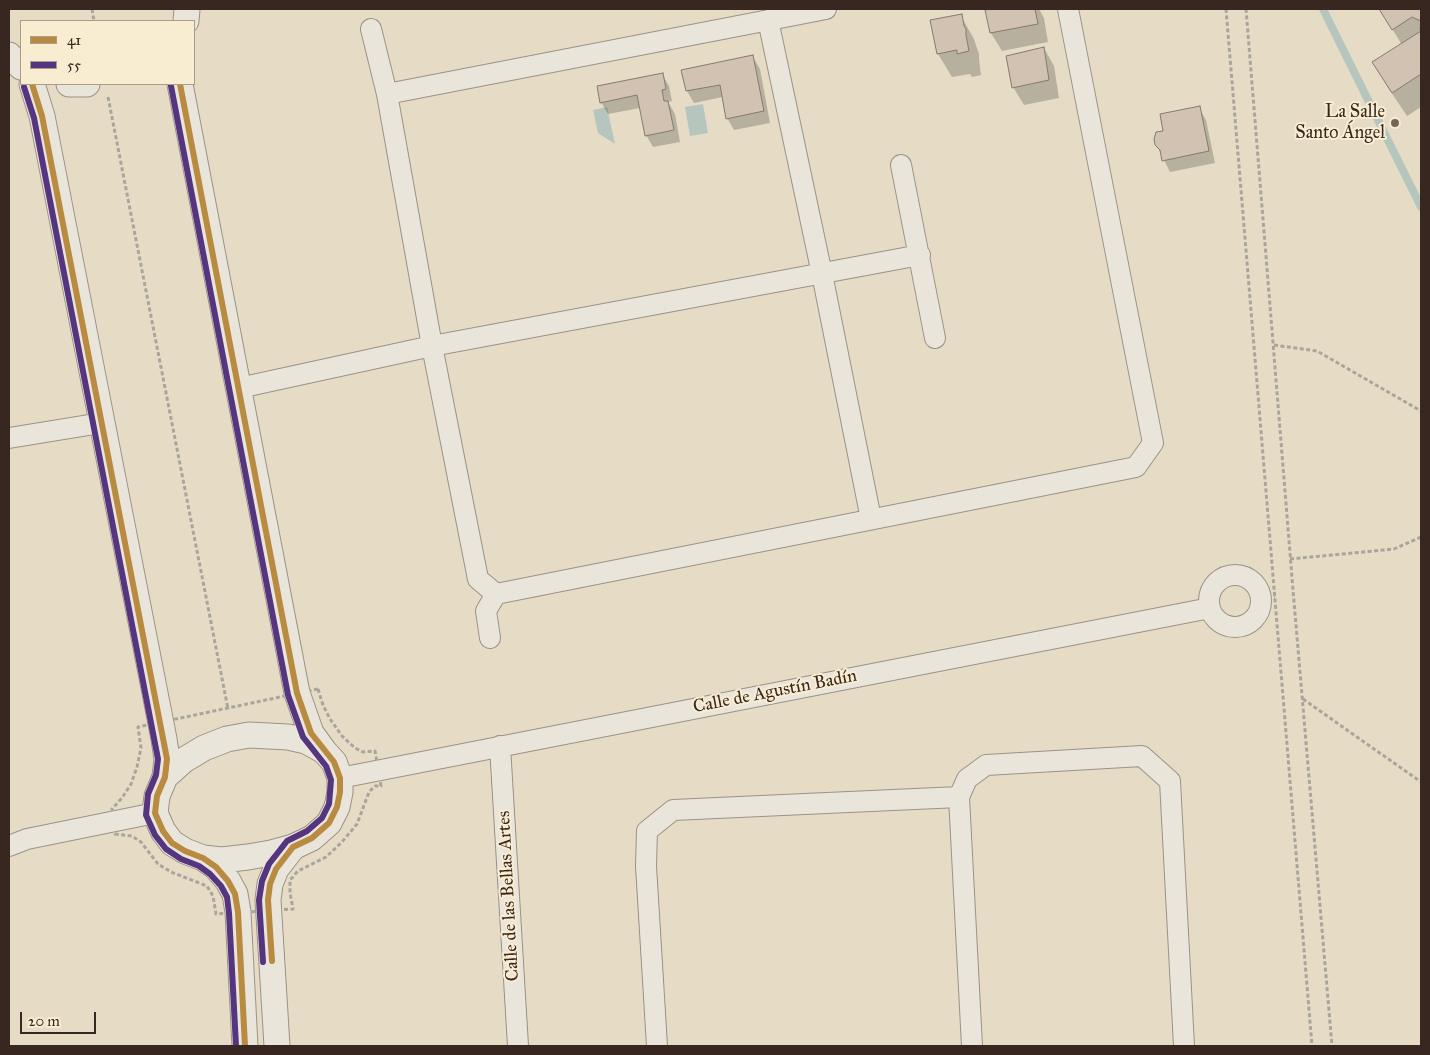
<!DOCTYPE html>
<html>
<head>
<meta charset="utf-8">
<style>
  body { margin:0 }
  #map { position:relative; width:1430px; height:1055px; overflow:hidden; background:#e6dcc6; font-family:"IM FELL Great Primer",serif }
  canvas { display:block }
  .frame { position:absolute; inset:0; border:10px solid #382720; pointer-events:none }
  .legend { position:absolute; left:20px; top:20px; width:175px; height:65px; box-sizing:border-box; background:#f8ecd1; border:1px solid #ab9d8a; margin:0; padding:6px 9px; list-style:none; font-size:15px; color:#382720 }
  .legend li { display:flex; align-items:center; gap:10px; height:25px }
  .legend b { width:25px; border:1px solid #ab9d8a }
  .scale { position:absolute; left:20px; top:1012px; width:76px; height:22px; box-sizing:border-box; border:2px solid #382720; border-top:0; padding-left:6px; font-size:15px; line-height:18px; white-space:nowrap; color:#382720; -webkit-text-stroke:4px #f8ecd1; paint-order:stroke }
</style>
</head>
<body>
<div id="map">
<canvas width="1430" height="1055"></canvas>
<div class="frame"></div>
<ul class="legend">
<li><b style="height:6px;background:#b88b41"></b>41</li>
<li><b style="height:6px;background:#553580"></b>55</li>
</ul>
<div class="scale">20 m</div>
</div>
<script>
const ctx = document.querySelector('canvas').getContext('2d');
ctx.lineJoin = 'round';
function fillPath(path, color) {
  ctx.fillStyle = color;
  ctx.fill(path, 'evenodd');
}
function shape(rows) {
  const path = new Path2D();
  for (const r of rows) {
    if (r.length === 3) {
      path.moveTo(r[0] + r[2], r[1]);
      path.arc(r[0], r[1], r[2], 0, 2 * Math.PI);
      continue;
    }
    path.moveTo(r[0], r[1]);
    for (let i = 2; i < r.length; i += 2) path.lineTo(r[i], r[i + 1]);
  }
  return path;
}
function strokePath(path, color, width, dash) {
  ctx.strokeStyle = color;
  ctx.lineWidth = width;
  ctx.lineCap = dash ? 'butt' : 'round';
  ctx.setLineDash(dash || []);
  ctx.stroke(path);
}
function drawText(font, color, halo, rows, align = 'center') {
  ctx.font = font + ' "IM FELL Great Primer",serif';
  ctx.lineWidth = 4;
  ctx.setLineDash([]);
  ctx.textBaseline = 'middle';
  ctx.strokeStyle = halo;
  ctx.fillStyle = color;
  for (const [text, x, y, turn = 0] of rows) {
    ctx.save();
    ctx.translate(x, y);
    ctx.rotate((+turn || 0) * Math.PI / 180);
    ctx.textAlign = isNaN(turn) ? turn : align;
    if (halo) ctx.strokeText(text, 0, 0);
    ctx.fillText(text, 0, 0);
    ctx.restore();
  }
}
fillPath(shape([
  [703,104,708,133,690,136,685,107],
  [607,107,615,144,598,133,593,110]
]), '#b6c5be');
fillPath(shape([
  [997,9,1039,9,1044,18,1048,42,1002,51,991,33,987,11],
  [1380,9,1421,9,1421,107,1407,116,1387,86,1402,45],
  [961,16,974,39,979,54,979,59,981,75,972,77,970,74,952,77,938,54],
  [1044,48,1054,66,1059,98,1024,105,1013,87],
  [753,57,760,69,770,123,734,130,727,118,723,97,694,103,687,91,683,70],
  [662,74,669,86,672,101,668,102,675,114,680,142,653,147,646,135,640,108,608,114,601,102],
  [1199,108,1206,120,1215,163,1170,172,1156,144,1165,132]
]), '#0003');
strokePath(shape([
  [1323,9,1421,207]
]), '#b6c5be', 8);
const building = shape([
  [990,9,1036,9,1035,9,1038,24,990,33,985,10,990,9],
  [1379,9,1421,9,1421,31,1420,29,1421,21,1412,17,1392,30,1379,9],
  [962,14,964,26,966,29,966,35,969,51,957,54,957,50,937,54,930,20,962,14],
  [1421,31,1421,74,1392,93,1372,62,1421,31],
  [1044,47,1049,80,1012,88,1006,56,1044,47],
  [753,55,764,111,726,119,720,85,686,91,681,70,753,55],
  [663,73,666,89,662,90,664,101,668,101,674,130,645,136,637,95,600,103,597,86,663,73],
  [1200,106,1209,151,1162,161,1160,150,1155,145,1154,139,1156,132,1163,131,1160,114,1200,106]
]);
fillPath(building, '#d2c2b2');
strokePath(building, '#827a6f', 1);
const minor = shape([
  [826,9,387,94,432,346,478,579,496,594,1136,467,1153,443,1068,9],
  [768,20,822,274,871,519],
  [371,29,387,94],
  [901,165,935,338],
  [239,388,432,346,920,255],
  [9,438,101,423],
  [1235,601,26],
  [490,638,486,611,496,594],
  [500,746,518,1046],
  [340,778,1210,608],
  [959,797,967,779,986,765,1142,756,1170,781,1184,1046],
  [9,846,27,839,155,813],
  [657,1046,646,866,647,831,673,810,959,797,972,1046]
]);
const tertiary = shape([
  [186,21,187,9],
  [9,55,21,67],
  [32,84,42,116,164,739,167,759,165,777],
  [69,84,87,84],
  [180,84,297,693,311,733,324,751],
  [249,735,288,737,306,741,324,751,334,762,340,778,340,792,337,807,329,823,312,838,293,847,271,853,248,857,222,860,203,858,185,851,172,843,163,831,155,813,157,796,165,777,184,760,204,748,227,739,249,735],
  [203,858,216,867,228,881,235,894,238,912,245,1046],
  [277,1046,268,900,270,884,276,869,293,847]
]);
strokePath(minor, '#9a9286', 22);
strokePath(tertiary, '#9a9286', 27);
strokePath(shape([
  [92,9,94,21],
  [1226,9,1312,1046],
  [1246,9,1293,590,1332,1046],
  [108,97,228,709],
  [1274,345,1317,351,1421,411],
  [1290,559,1394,549,1421,537],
  [1261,598,1275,596],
  [318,689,323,705,330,719,342,736,355,748,363,752,375,751,381,786,375,786,369,792,357,824,342,842,326,857,298,871,290,880,290,892,293,909,216,914,213,896,207,886,171,872,158,864,141,842,132,836,115,834,112,809,122,798,131,784,137,767,141,748,138,727,318,689],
  [1303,699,1421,782]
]), '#aaa59c', 3, [4, 2.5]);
strokePath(minor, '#eae5da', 20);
strokePath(tertiary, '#eae5da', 25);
strokePath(shape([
  [32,84,42,116,167,759,165,777,157,796,155,813,163,831,172,843,185,851,203,858,216,867,228,881,235,894,238,912,245,1046],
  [180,84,297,693,311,733,334,762,340,778,340,792,337,807,329,823,312,838,293,847,276,869,270,884,268,900,272,961]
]), '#b88b41', 6);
strokePath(shape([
  [171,86,288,695,303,737,326,766,331,780,329,804,322,818,307,831,287,841,269,864,262,881,259,900,263,962],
  [24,87,34,118,158,759,156,775,148,794,146,815,155,835,166,849,181,859,199,866,210,874,221,886,227,897,229,913,236,1046]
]), '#553580', 6);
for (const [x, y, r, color] of [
  [1395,123,5,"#75665a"]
]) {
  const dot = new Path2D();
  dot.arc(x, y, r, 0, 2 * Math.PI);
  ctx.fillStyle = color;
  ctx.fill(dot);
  strokePath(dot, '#f8ecd1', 2);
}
drawText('18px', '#382720', '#f8ecd1', [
  ["La Salle",1385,113],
  ["Santo Ángel",1385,134]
], 'right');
drawText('18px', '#382720', '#f8ecd1', [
  ["Calle de Agustín Badín",775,692,-11],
  ["Calle de las Bellas Artes",509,896,-93]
]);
</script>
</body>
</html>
